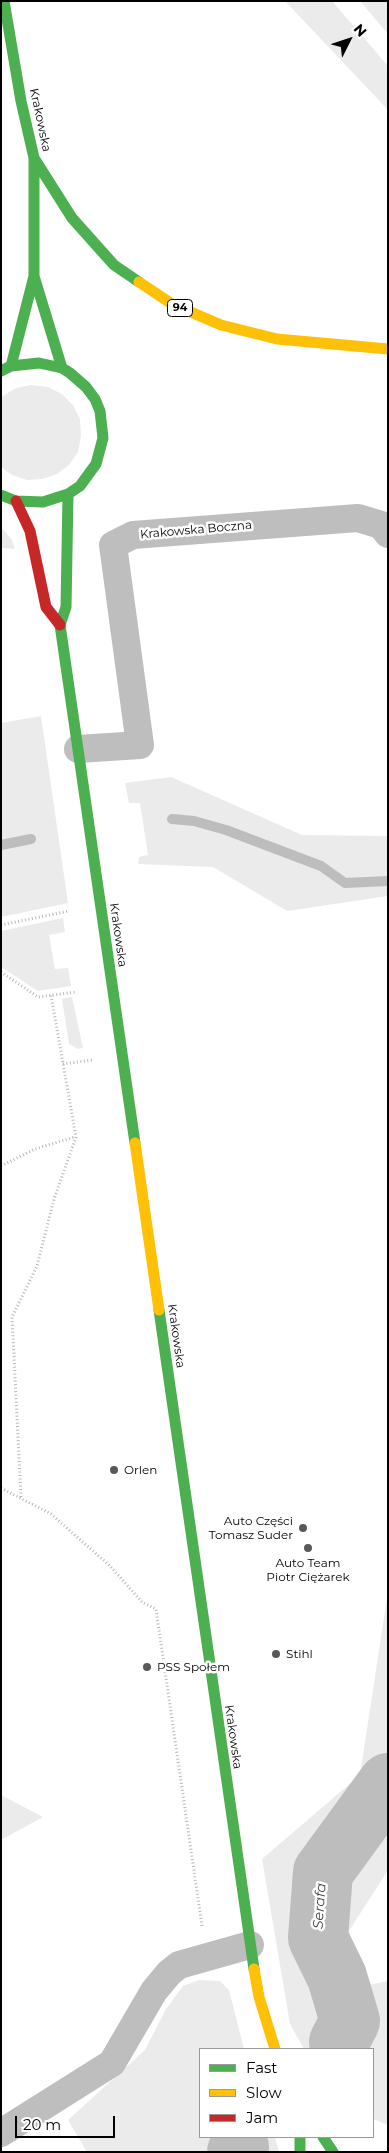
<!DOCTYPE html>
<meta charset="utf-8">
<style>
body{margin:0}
#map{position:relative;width:389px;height:2153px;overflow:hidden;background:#fff;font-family:Montserrat,sans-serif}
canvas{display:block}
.frame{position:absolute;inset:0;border:2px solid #000;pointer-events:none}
.legend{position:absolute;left:199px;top:2048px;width:175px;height:90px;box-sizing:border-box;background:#fff;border:1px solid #999;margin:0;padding:6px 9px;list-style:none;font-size:15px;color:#000}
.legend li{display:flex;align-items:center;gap:10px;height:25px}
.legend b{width:25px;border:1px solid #999}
.north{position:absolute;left:324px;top:15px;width:50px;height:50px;-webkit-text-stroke:4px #fff;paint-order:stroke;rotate:49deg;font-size:14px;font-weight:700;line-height:20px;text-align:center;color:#000}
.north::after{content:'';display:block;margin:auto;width:18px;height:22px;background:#000;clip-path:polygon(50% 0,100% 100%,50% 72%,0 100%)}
.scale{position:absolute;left:15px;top:2116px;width:100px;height:22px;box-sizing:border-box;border:2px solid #000;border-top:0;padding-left:6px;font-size:15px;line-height:18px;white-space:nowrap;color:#000;-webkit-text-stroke:4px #fff;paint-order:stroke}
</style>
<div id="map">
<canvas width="389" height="2153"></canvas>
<div class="frame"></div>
<ul class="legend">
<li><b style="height:6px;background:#4caf50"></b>Fast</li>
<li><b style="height:6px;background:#ffc107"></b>Slow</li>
<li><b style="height:6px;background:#c62828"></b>Jam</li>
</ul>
<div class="north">N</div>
<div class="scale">20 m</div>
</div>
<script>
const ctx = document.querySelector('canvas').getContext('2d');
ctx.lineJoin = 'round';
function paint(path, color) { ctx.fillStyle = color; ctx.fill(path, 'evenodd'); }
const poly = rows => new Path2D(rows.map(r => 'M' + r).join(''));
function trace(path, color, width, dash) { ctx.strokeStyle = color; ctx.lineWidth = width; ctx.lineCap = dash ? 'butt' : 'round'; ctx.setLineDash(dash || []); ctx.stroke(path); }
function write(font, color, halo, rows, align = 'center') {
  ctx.font = font + ' Montserrat,sans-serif'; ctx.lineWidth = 5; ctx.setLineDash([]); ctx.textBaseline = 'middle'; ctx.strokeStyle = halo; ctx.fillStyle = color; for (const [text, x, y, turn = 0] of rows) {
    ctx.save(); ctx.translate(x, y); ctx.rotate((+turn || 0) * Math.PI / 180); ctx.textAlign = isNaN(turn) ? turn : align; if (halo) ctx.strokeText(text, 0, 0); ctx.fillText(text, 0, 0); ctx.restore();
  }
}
paint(poly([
 [285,1,332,1,388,66,388,110],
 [360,1,388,1,388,34],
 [31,385,48,387,62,394,73,405,80,419,81,436,78,452,69,465,57,474,42,479,27,480,12,475,1,467,1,397,16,388],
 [1,527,12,540,15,549,1,548],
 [41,716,68,903,1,917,1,723],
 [171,777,302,835,388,836,388,896,287,911,213,867,138,864,139,857,148,855,140,803,129,803,125,783],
 [63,918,65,932,49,935,55,969,68,968,71,986,38,991,1,967,1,931],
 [72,997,83,1048,78,1049,69,1044,62,999],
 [388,1591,388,1870,347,1934,363,1986,388,1981,388,2125,373,2119,373,2049,304,2049,290,2024,262,1859,360,1775],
 [1,1795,43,1817,1,1840],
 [199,1980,220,1981,229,1990,244,2049,200,2049,200,2137,275,2137,279,2152,87,2152,68,2120,145,2050,166,2009,183,1986]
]), '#ebebeb');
trace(poly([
 [172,819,194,821,226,830,321,866,345,883,388,881],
 [1,845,31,839]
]), '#bdbdbd', 10);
trace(poly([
 [339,2042,350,2021,337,1977,318,1938,323,1872,388,1783],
 [237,2152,239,2147]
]), '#bdbdbd', 60);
trace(poly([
 [1,925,69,911],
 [1,972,38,997,76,992],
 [63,1064,92,1060],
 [1,1166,35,1149,75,1137],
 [1,1488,51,1514,110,1566,142,1602,156,1609,202,1926],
 [21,1497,12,1317,37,1266,54,1199,76,1137,51,995]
]), '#b9b9b9', 3, [1, 2.5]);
trace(poly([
 [78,749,140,745,113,545,133,535,358,518,381,525,388,534],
 [1,2133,112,2063,154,1991,169,1973,179,1965,250,1945]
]), '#bebebe', 28);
trace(poly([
 [4,1,21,101,34,158,72,218,114,265,139,282],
 [34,276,62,368],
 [11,366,34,276,34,158],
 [1,371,11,366,39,363,62,368,70,373,86,387,95,399,100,411,103,438,96,464,80,486,68,494,43,502,16,501,1,495],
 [68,494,66,607,60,625,135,1143],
 [159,1310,254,1969],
 [300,2137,300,2152],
 [323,2137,333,2152]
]), '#4caf50', 11);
trace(poly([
 [139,282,172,304,221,325,277,339,388,349],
 [135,1143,159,1310],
 [254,1969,259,1997,275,2049]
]), '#ffc107', 11);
trace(poly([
 [16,501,30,531,46,607,60,625]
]), '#c62828', 11);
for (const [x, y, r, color] of [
 [114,1470,5,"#595959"],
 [303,1528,5,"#595959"],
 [308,1548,5,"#595959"],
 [276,1654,5,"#595959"],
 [147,1667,5,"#595959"]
]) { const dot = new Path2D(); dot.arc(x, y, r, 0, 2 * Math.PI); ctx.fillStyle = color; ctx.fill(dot); trace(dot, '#fff', 2); }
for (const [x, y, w] of [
 [180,308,25]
]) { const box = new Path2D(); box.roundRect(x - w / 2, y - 8.5, w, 17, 4); ctx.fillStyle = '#fff'; ctx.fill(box); trace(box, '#000', 1); }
write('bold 11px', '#000', null, [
 ["94",180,308]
]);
write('12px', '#000', '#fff', [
 ["Krakowska",40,120,78],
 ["Krakowska Boczna",196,530,-5],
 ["Krakowska",118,935,82],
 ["Krakowska",176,1336,82],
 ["Krakowska",233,1737,82]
]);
write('12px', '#000', '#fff', [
 ["Orlen",124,1470],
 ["Auto Części",293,1521,"right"],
 ["Tomasz Suder",293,1535,"right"],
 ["Auto Team",308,1563,"center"],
 ["Piotr Ciężarek",308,1577,"center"],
 ["Stihl",286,1654],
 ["PSS Społem",157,1667]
], 'left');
write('italic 14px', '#424242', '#fff', [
 ["Serafa",320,1906,-86]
]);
</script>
